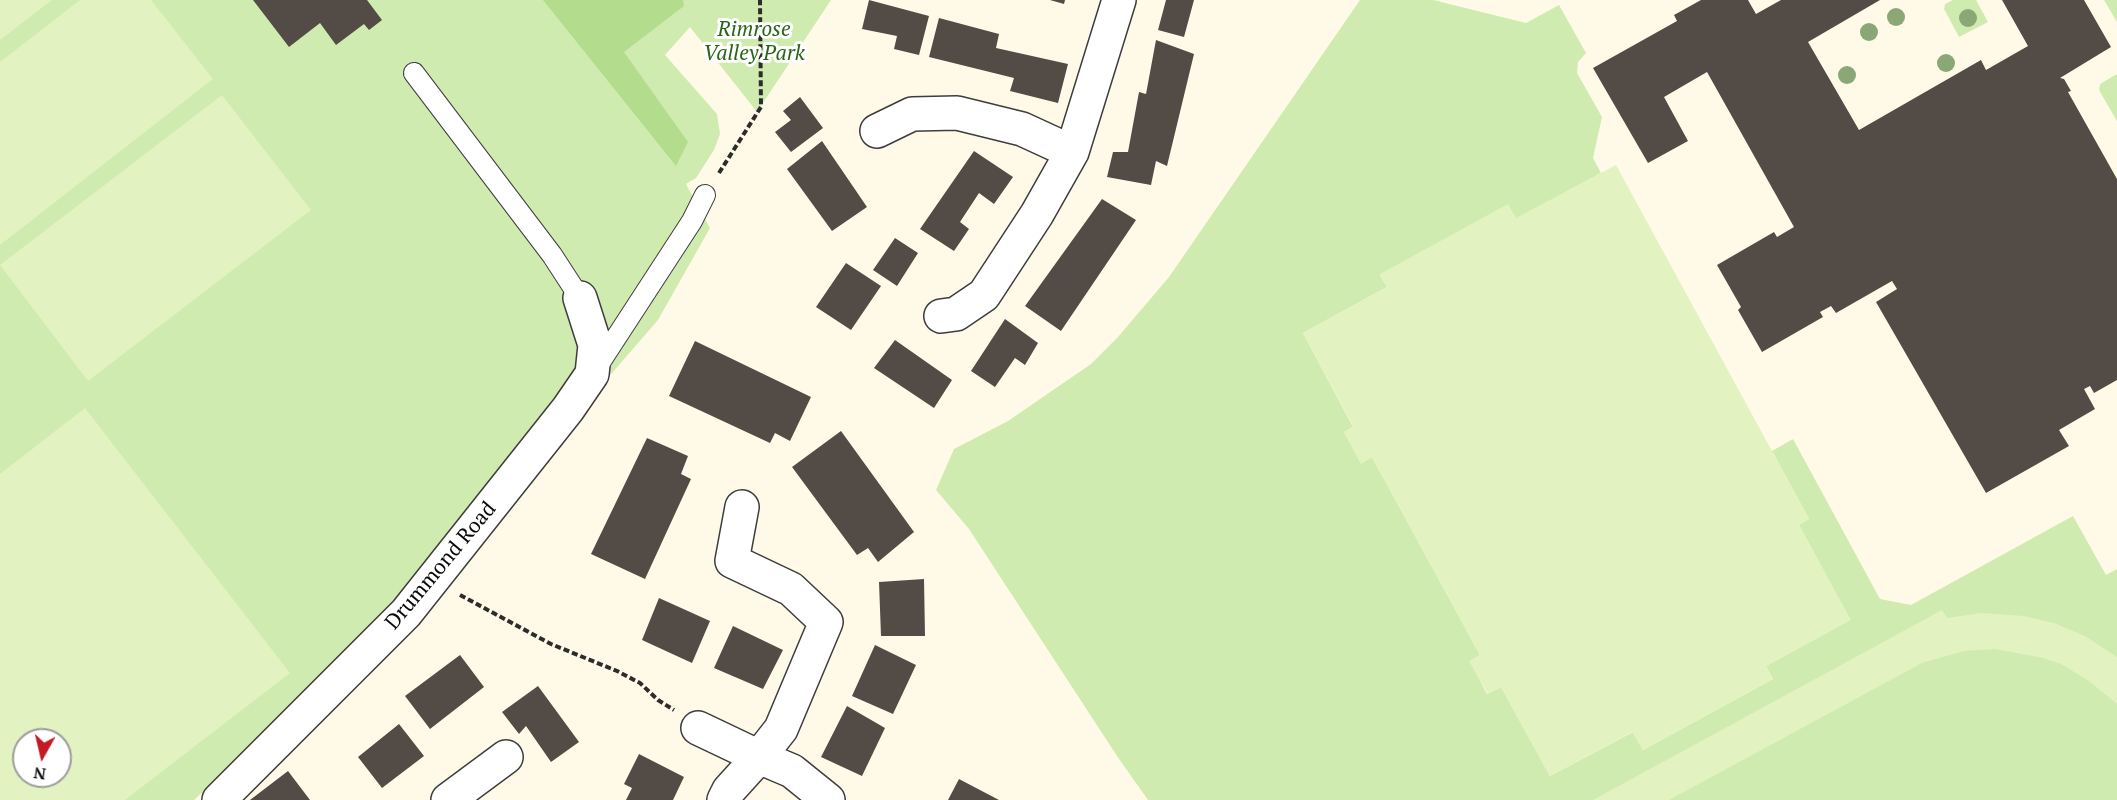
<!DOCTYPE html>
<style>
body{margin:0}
#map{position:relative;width:2117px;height:800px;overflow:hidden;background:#fffae7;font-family:"PT Serif",serif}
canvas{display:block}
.north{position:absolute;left:12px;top:728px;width:60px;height:60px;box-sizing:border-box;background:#fff;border:2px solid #9d9d9d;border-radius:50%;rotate:188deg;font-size:16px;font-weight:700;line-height:24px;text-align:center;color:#0a0a0a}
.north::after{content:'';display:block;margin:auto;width:21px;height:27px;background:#c31a25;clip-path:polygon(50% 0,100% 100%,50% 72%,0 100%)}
</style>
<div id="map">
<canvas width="2117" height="800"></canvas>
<div class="north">N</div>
</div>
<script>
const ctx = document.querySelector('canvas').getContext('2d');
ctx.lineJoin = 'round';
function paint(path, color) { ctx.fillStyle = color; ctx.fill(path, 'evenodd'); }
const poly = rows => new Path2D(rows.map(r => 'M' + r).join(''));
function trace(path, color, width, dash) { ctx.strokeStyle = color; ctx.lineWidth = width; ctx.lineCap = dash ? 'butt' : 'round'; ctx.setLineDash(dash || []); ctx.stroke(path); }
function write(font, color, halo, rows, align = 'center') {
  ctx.font = font + ' "PT Serif",serif'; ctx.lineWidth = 6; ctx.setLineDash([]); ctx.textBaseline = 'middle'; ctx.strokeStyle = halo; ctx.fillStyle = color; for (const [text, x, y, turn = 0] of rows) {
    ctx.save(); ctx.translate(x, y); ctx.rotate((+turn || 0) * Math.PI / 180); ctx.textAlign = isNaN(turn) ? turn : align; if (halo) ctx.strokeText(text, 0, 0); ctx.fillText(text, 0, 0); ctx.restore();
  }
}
paint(poly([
 [0,0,831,0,757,112,690,27,665,55,717,114,720,134,714,150,696,178,686,184,710,228,658,320,436,576,194,800,0,800],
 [24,740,60,740,60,776,24,776],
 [1360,0,1433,0,1526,23,1559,5,1586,53,1578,62,1577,73,1602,117,1593,158,1601,173,1516,219,1508,205,1380,275,1387,287,1303,333,1353,427,1344,432,1361,463,1372,457,1480,655,1470,661,1487,694,1501,687,1550,776,1633,732,1643,750,1773,679,1766,666,1850,620,1799,525,1809,519,1772,451,1793,439,1880,599,1911,605,2073,516,2106,575,2117,569,2117,800,1148,800,1117,756,969,529,936,490,954,449,1008,421,1091,364,1118,337,1169,277],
 [1953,0,1976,0,1988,22,1959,37,1944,9,1945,4],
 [2104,0,2117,0,2117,22],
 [2117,74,2117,121,2099,90,2100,84]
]), '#d0ebaf');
paint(poly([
 [543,0,683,0,684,6,624,52,688,142,676,166]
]), '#b3dd8d');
paint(poly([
 [0,0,52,0,0,40],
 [80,0,151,0,213,79,0,245,0,62],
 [222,95,311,210,88,381,0,265],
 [1616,165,1809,519,1799,525,1851,620,1766,666,1773,679,1643,750,1632,732,1550,776,1501,687,1488,694,1469,661,1480,655,1372,457,1361,464,1344,432,1353,426,1303,333,1387,287,1380,274,1508,204,1516,218],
 [85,408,290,673,125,800,0,800,0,474],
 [24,740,60,740,60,776,24,776],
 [1942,610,1947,618,1981,613,2024,616,2054,623,2085,636,2117,657,2117,704,2089,681,2061,664,2043,658,1995,649,1964,651,1922,663,1669,800,1593,800]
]), '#e2f2c1');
paint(poly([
 [253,0,367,0,382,20,369,30,364,24,336,45,320,23,289,47],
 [869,0,929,16,919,55,894,49,897,36,862,29],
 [1050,0,1065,0,1064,4],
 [1166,0,1194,0,1184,37,1158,30],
 [1701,0,1748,0,1756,14,1781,0,1880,0,1808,42,1859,130,1981,60,1986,70,2028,46,2002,0,2084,0,2111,47,2060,78,2064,79,2071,91,2068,92,2117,179,2117,380,2094,393,2090,386,2084,389,2095,409,2059,430,2069,446,1986,493,1876,302,1897,289,1892,281,1836,313,1831,306,1820,312,1823,317,1762,352,1738,310,1741,307,1717,265,1774,232,1777,237,1794,227,1707,72,1664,97,1688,141,1648,163,1593,68,1677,21,1674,15],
 [939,18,999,34,996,48,1068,64,1058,103,1010,91,1014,78,929,57],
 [1156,40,1194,54,1167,166,1156,161,1151,185,1107,177,1113,152,1128,152,1139,92,1146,94],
 [800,97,823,128,791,152,775,132,791,120,783,111],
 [822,141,867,207,832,231,787,169],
 [974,151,1013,177,994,204,979,193,960,222,969,229,954,251,920,229],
 [1102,199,1136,220,1061,331,1025,306],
 [895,238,918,253,897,286,873,270],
 [846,263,881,286,851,330,816,307],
 [1005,319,1038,343,1025,365,1015,358,995,387,971,371],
 [895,340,952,380,934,408,874,368],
 [695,341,811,397,790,441,775,433,770,443,669,396],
 [841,431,914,532,878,562,868,548,857,555,792,467],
 [647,438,688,456,681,474,691,479,645,579,591,554],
 [924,579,925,636,881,636,879,582],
 [659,598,710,621,692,663,642,640],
 [733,626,783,650,763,689,714,668],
 [875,645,916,665,893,714,852,696],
 [460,655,484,687,430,729,405,696],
 [538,686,579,742,551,762,526,726,519,734,502,712],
 [847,706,885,728,862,776,821,757],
 [399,724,424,756,382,788,358,757],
 [639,754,684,777,673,800,626,800,632,788,624,784],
 [288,771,310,800,250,800],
 [959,779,999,800,948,800]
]), '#534b46');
const lane = poly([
 [414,73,552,255,580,298],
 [597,367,692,221,705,195]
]);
const street = poly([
 [877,131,912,114,957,113,1022,129,1072,152,1119,0],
 [941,316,956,314,984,295,1037,214,1072,152],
 [698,728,759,757,792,771,828,800],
 [219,800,406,613,568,409,592,374,595,345,580,298],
 [448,800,506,757],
 [724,800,729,790,759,757,781,729,826,622,791,589,732,561,742,507]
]);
trace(lane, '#3d3d3d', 22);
trace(street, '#3d3d3d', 36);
trace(poly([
 [719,173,761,107,760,0],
 [460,595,551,644,617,671,640,683,658,700,674,710]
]), '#2c2c2c', 4, [6, 3]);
trace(lane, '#fff', 20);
trace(street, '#fff', 33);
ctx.fillStyle = '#89a875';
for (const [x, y] of [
 [1896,17],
 [1968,18],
 [1869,32],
 [1946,63],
 [1847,75]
]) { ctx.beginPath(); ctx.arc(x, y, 9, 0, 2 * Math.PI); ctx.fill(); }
write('italic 21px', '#296517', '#fff', [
 ["Rimrose",754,30],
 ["Valley Park",754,54]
]);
write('21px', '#0a0a0a', '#fff', [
 ["Drummond Road",441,566,-50]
]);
</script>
